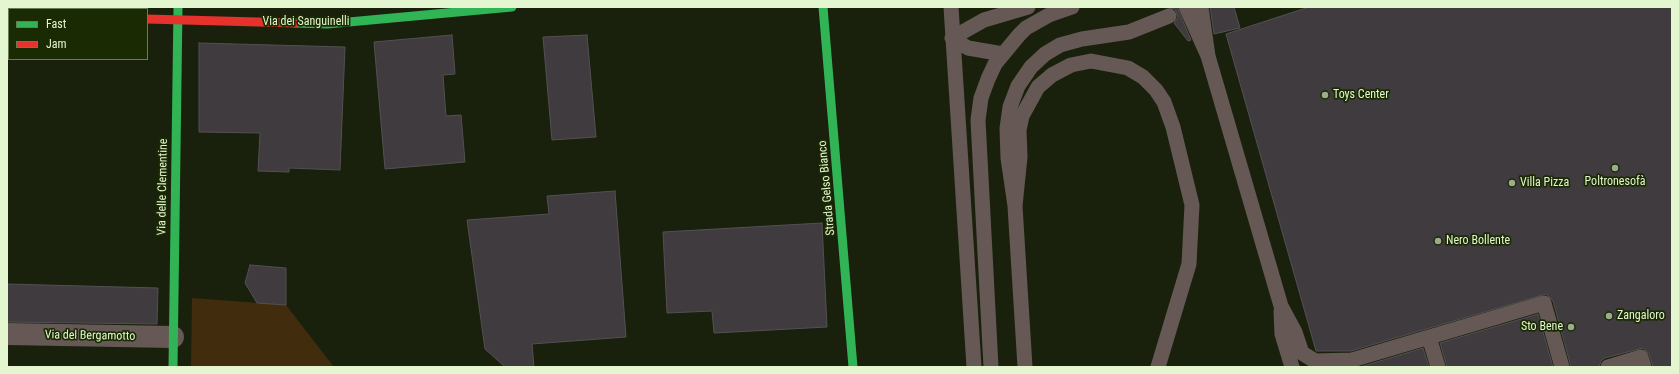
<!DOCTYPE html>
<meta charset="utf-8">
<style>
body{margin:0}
#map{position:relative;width:1679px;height:374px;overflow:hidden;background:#19210c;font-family:"Roboto Condensed",sans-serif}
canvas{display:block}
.frame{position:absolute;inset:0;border:8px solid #e3f6d0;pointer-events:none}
.legend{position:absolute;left:8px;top:8px;width:140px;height:52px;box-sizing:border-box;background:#1a2a03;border:1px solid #6a7c55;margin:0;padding:5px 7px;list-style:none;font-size:12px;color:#e3f6d0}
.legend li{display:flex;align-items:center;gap:8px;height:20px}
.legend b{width:20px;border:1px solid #6a7c55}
</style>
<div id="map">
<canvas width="1679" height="374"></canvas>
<div class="frame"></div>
<ul class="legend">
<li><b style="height:5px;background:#30b455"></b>Fast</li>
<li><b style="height:5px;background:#e5322d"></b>Jam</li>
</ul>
</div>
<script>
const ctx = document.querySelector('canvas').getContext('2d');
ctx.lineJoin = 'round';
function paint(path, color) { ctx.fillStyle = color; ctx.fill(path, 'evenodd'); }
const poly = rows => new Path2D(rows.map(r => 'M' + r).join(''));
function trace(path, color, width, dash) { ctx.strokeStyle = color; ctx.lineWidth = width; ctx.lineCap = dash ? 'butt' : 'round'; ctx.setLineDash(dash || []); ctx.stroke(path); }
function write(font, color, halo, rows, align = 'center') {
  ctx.font = font + ' "Roboto Condensed",sans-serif'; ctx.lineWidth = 3.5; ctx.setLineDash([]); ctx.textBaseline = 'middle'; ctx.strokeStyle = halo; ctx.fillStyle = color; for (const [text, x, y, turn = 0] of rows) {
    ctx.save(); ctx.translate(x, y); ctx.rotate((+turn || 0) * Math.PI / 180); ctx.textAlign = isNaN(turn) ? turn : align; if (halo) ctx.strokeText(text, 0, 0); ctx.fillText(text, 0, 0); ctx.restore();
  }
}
paint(poly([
 [192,298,286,305,334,367,191,367]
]), '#412c0d');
const building = poly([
 [1162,7,1177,7,1191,40,1188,41,1174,23,1178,17,1175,9,1162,7],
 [1210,7,1234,7,1240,28,1214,34,1210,7],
 [1309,7,1672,7,1672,367,1653,367,1649,354,1643,348,1605,358,1601,361,1599,367,1571,367,1553,301,1546,294,1351,351,1316,351,1226,34,1309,7],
 [452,35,455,74,443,75,446,116,461,115,465,162,385,169,374,42,452,35],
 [587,35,596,137,552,140,543,37,587,35],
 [199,43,345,47,340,170,289,168,289,172,258,171,260,133,199,132,199,43],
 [615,191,626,337,532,344,534,367,505,367,485,349,467,220,549,214,547,196,615,191],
 [822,223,827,327,714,333,712,311,667,313,663,232,822,223],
 [250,265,286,268,286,305,257,303,245,283,250,265],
 [7,284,158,288,157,324,7,322,7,284],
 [1538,314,1553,367,1447,367,1440,343,1538,314],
 [1423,348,1429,367,1360,367,1423,348]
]);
paint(building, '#3f3b3f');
trace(building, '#535053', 1);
trace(poly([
 [951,7,974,367],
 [1186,7,1208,56,1201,7],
 [1003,54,968,48,952,38,984,20,1028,7],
 [1208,56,1281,306,1295,332,1302,353,1315,361,1352,360,1544,303,1562,367],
 [1015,206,1020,157,1019,130,1022,116,1038,87,1052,75,1071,65,1091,61,1128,68,1143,77,1156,90,1164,102,1173,127,1192,205,1189,264,1158,367],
 [1281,311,1282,334,1292,367],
 [1429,337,1438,367],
 [991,367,978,120,981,98,988,79,995,64,1019,35,1026,28,1049,15,1072,7],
 [1025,367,1015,206,1008,158,1007,128,1010,107,1018,86,1031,67,1045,54,1060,45,1082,39,1129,32,1169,16],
 [1608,367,1641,357,1644,367]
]), '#665855', 15);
trace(poly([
 [7,16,9,16],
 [7,334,173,337]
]), '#665855', 22);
trace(poly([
 [823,7,853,367],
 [295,23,327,24,512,7],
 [173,367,178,7]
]), '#30b455', 9);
trace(poly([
 [147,19,295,23]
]), '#e5322d', 9);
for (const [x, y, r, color] of [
 [1325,95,4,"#9cab8b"],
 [1615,168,4,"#9cab8b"],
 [1512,183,4,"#9cab8b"],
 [1438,241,4,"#9cab8b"],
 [1609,316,4,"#9cab8b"],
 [1571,327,4,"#9cab8b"]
]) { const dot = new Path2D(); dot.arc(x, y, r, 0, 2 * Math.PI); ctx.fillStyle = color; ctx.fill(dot); trace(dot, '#1a2a03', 1.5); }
write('12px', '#e3f6d0', '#1a2a03', [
 ["Via dei Sanguinelli",306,22],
 ["Via delle Clementine",163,187,-89],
 ["Strada Gelso Bianco",827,188,-95],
 ["Via del Bergamotto",90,336,1]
]);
write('12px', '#e3f6d0', '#1a2a03', [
 ["Toys Center",1333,95],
 ["Poltronesofà",1615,182,"center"],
 ["Villa Pizza",1520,183],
 ["Nero Bollente",1446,241],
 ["Zangaloro",1617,316],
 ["Sto Bene",1563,327,"right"]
], 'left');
</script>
